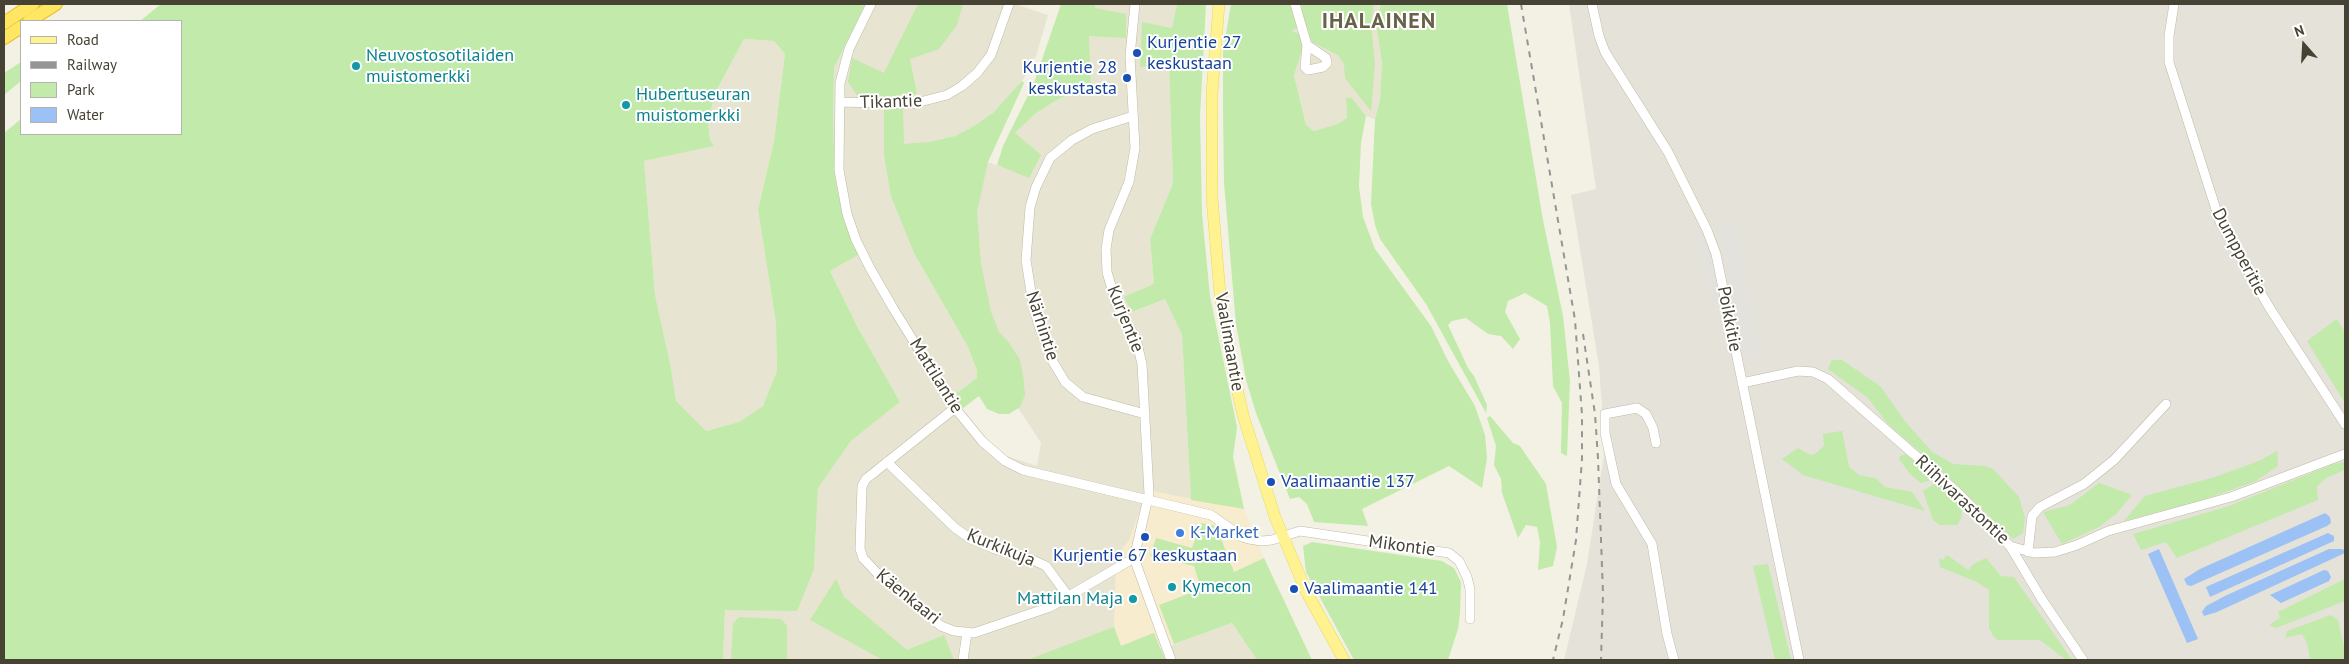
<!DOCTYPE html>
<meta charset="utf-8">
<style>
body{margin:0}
#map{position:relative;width:2349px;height:664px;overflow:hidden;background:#f3f1e4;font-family:"PT Sans",sans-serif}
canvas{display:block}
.frame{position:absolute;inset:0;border:5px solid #464234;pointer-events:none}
.legend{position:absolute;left:20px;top:20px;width:162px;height:115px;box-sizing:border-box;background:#fff;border:1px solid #b5b3ae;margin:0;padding:6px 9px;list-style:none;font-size:15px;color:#464234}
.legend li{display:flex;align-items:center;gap:10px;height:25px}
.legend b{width:25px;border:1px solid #b5b3ae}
.north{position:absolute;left:2279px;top:20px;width:50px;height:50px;-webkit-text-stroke:4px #fff;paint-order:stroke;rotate:341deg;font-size:14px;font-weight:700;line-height:20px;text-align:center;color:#464234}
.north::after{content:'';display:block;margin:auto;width:18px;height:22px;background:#464234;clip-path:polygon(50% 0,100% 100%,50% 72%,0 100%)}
</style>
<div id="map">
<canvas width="2349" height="664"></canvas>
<div class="frame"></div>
<ul class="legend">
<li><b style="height:6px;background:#fff291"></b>Road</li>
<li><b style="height:6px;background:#959595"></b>Railway</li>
<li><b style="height:14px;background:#c2eaaa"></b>Park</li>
<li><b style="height:14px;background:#9cc1f4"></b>Water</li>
</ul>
<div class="north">N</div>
</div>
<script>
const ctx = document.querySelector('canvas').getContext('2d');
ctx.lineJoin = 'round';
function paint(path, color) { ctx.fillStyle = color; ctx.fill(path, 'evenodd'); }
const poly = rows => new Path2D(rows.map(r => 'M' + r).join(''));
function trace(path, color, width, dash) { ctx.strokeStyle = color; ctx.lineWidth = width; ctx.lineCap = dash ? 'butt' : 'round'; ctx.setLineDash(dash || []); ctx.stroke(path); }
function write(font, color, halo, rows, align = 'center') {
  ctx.font = font + ' "PT Sans",sans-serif'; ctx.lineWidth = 4; ctx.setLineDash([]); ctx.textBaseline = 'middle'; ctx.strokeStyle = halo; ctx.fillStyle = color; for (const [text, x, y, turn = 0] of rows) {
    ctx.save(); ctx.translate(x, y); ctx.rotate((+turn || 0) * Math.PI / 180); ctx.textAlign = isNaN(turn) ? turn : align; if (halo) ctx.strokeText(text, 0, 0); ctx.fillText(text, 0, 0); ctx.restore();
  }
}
paint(poly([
 [862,4,1015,4,1048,15,1036,56,1022,81,1008,99,994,112,974,126,955,136,927,142,914,253,968,347,979,377,953,396,978,431,1001,454,1037,466,1041,443,996,374,966,254,988,162,1029,177,1015,133,1035,114,1055,101,1091,84,1089,36,1095,4,1177,4,1172,28,1142,23,1169,64,1173,183,1150,239,1154,284,1133,312,1165,299,1182,335,1191,500,1147,490,1129,541,1116,556,1161,649,1232,623,1257,660,723,660,725,610,814,569,818,488,851,441,900,402,857,326,830,271,858,255,843,217,835,177,833,121,834,68,864,7],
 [1292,4,1381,4,1376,22,1382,64,1380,100,1375,119,1366,116,1352,98,1346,97,1347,118,1337,124,1314,131,1306,125,1294,75,1303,48,1292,31],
 [744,39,774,41,785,54,774,141,758,210,776,323,777,371,763,406,739,422,705,431,676,402,670,363,655,295,644,161,713,146,710,140,708,122,715,93]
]), '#e7e4d2');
paint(poly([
 [1147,490,1244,509,1264,558,1234,572,1192,548,1156,539,1150,555,1194,566,1201,589,1159,605,1174,644,1161,649,1153,633,1121,646,1114,627,1116,555,1129,541]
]), '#f7eccd');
paint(poly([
 [1569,4,2345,4,2345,660,1564,660,1587,564,1605,448,1599,366,1571,195,1596,189]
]), '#e5e2d9');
paint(poly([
 [161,4,862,4,864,7,834,68,833,121,835,177,843,217,858,255,830,271,857,326,900,402,851,441,818,488,814,569,797,611,725,610,723,660,4,660,4,133,21,119,21,134,181,134,181,21,140,21],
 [744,39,774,41,785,54,774,141,758,210,776,323,777,371,763,406,739,422,706,431,676,401,670,363,655,295,644,161,714,146,710,140,708,122,715,93],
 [918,4,963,4,957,25,939,49,910,59,917,94,884,97,857,95,848,82,852,58,884,73],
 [1061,4,1095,4,1095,8,1126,14,1126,38,1089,36,1091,84,1055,101,1035,114,1015,133,1041,155,1029,178,997,165,1003,146,1034,83],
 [1177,4,1206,4,1200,117,1202,213,1210,296,1237,427,1233,457,1244,509,1191,500,1182,335,1165,299,1132,312,1124,297,1154,284,1150,239,1173,183,1169,64,1140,67,1142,22,1172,28],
 [1231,4,1292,4,1297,27,1292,31,1299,34,1303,48,1294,75,1306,125,1314,131,1337,124,1347,118,1346,97,1352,98,1366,116,1361,143,1359,186,1363,217,1375,249,1431,326,1448,361,1475,406,1485,435,1487,458,1482,488,1449,466,1362,509,1368,526,1314,522,1307,504,1299,497,1290,499,1256,413,1246,380,1236,324,1224,183,1223,109,1223,52],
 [1302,4,1374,4,1371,23,1375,64,1371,111,1345,78,1344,64,1338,55,1312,42,1302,12],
 [1381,4,1507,4,1543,220,1563,316,1570,381,1567,456,1561,453,1562,403,1553,386,1550,323,1547,306,1525,293,1508,301,1505,312,1520,339,1513,349,1501,336,1488,334,1466,318,1452,321,1448,325,1468,368,1474,376,1487,405,1486,413,1426,304,1380,239,1375,225,1371,204,1375,119,1380,100,1382,64,1376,22],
 [21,62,21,81,4,95,4,73],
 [1022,81,1024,83,988,162,977,212,981,264,991,312,999,332,1009,343,1019,358,1023,374,1025,395,1020,407,1009,414,999,414,987,409,979,396,962,409,953,396,977,378,977,371,968,347,914,253,891,196,884,155,884,108,903,109,904,144,928,142,955,136,974,126,994,112],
 [2337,319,2345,332,2345,400,2343,400,2307,341],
 [1832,360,1842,360,1880,386,1904,420,1932,452,1953,464,1985,466,1993,469,2019,497,2025,518,2023,533,2013,539,1943,472,1888,424,1868,398,1828,369],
 [1490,416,1513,443,1520,446,1546,484,1557,547,1553,566,1538,570,1540,542,1537,527,1526,525,1518,538,1502,493,1501,479,1494,465,1496,446,1487,418],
 [1842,431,1849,467,1859,475,1875,478,1885,487,1912,492,1925,511,1803,475,1782,459,1798,448,1810,455,1815,454,1824,446,1823,434],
 [2277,451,2278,466,2256,481,2197,502,2124,521,2145,496,2215,477,2259,461],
 [1906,454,1930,475,1929,481,1921,483,1911,475,1899,459,1900,456],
 [2345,462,2345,470,2326,478,2317,486,2318,500,2177,558,2166,542,2141,550,2133,534,2226,507,2334,464],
 [1939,481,1957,495,1962,509,1961,519,1957,525,1940,525,1933,520,1923,491],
 [2099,483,2130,494,2131,496,2116,514,2099,527,2062,544,2043,512,2070,505],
 [1201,523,1216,526,1234,572,1264,558,1312,660,1257,660,1232,623,1174,644,1159,605,1201,589,1194,566,1150,556,1156,538,1192,548],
 [1312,542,1442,561,1454,568,1461,582,1460,614,1458,629,1448,660,1354,660,1306,572,1303,546],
 [1947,555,1968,570,1975,563,1986,558,2001,576,2014,577,2072,660,2066,660,2040,640,1998,640,1993,636,1989,628,1989,590,1977,582,1940,567,1939,558,1943,560],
 [1768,564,1791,660,1775,660,1753,566],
 [836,579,844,597,907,650,944,635,954,660,883,660,810,620],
 [2345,579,2345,601,2276,628,2269,625,2280,618,2278,612],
 [2331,615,2338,620,2345,652,2343,660,2310,660,2307,643,2302,634,2285,638,2287,631],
 [739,617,781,619,787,626,787,660,731,660,733,624],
 [1114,627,1121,646,1154,633,1165,660,1027,660]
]), '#c2eaaa');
paint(poly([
 [1735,221,1761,356,1745,359,1719,224],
 [1704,234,1711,254,1721,298,1711,300,1696,236]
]), '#e3e2dd');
paint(poly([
 [2325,513,2330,517,2331,523,2327,526,2191,586,2187,585,2184,579,2200,569],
 [2328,533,2334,536,2334,541,2210,597,2206,587],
 [2159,549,2198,639,2187,643,2148,554],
 [2329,549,2341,549,2345,550,2345,553,2217,612,2204,616,2202,612,2206,606,2227,595],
 [2324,570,2328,571,2331,577,2329,581,2281,603,2270,595]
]), '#9cc1f4');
const minor = poly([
 [871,4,849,49,840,83,839,170,847,214,856,240,870,268,893,308,955,408,982,441,1005,461,1023,470,1211,515,1242,537,1249,539,1262,541,1272,540,1300,531,1449,553,1459,561,1467,577,1470,589,1470,619],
 [1135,4,1130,56,1135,148,1129,182,1109,230,1106,249,1107,272,1116,303,1136,339,1142,364,1149,494,1134,558,1171,660],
 [1295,4,1307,45,1305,67,1308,70,1323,67,1327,63,1326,58,1307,45],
 [1592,4,1599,36,1605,52,1668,152,1707,230,1716,254,1799,660],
 [2174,4,2169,36,2169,62,2220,222,2269,307,2345,424],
 [840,102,912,104,947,95,962,86,977,73,991,55,1009,4],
 [1133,116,1092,129,1072,140,1050,158,1036,187,1030,207,1026,260,1033,305,1039,326,1052,360,1065,382,1083,397,1145,414],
 [1742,383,1798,371,1813,372,1828,379,1957,492,2010,546,2034,553,2055,552,2077,545,2108,531,2231,497,2345,454],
 [955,408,866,479,862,486,860,549,863,558,877,573,941,626,954,631,974,633,1050,607,1134,558],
 [1656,443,1653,428,1646,414,1637,408,1605,414,1605,433,1616,484,1652,544,1667,634,1674,660],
 [887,462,955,528,971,539,995,549,1028,558,1046,566,1068,596],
 [2010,546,2041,598,2083,660],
 [2028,552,2032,516,2040,507,2084,484,2114,460,2166,404],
 [963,660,967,633]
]);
const major = poly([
 [1219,4,1212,93,1212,198,1220,294,1232,366,1243,415,1275,517,1306,591,1344,660]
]);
const highway = poly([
 [29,21,56,4],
 [4,23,33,4],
 [4,38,21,27]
]);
trace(minor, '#bfbba6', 10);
trace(major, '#ead85b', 12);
trace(highway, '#e6c12b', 14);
trace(minor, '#fff', 9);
trace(major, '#fff291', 11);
trace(highway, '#ffe663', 12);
trace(poly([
 [1521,4,1575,320,1582,415,1582,459,1576,540,1563,619,1553,660],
 [1583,334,1595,414,1598,458,1603,594,1601,660]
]), '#959595', 2, [6, 6]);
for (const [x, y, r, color] of [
 [1137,53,5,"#1a4fb4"],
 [356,66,5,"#0f9aa8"],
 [1127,78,5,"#1a4fb4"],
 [626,105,5,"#0f9aa8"],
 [1271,482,5,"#1a4fb4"],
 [1180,533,5,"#3f7fe0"],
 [1145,537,5,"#1a4fb4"],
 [1172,587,5,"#0f9aa8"],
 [1294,589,5,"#1a4fb4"],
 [1133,599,5,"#0f9aa8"]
]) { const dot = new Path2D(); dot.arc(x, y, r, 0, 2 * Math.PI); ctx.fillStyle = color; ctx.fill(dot); trace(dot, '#fff', 2); }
write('18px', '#164399', '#fff', [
 ["Kurjentie 27",1147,43],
 ["keskustaan",1147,64],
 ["Kurjentie 28",1117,68,"right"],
 ["keskustasta",1117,89,"right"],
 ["Vaalimaantie 137",1281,482],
 ["Kurjentie 67 keskustaan",1145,556,"center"],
 ["Vaalimaantie 141",1304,589]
], 'left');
write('18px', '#0d838f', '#fff', [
 ["Neuvostosotilaiden",366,56],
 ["muistomerkki",366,77],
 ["Hubertuseuran",636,95],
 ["muistomerkki",636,116],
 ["Kymecon",1182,587],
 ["Mattilan Maja",1123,599,"right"]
], 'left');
write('18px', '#464234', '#fff', [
 ["Tikantie",891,102,-2],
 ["Dumpperitie",2239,252,62],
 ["Kurjentie",1125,319,68],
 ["Poikkitie",1729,319,79],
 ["Närhintie",1042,326,72],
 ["Vaalimaantie",1229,342,80],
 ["Mattilantie",936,376,58],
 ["Riihivarastontie",1962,500,43],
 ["Mikontie",1402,546,8],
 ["Kurkikuja",1001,548,22],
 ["Käenkaari",908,597,39]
]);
write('18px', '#366cbe', '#fff', [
 ["K-Market",1190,533]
], 'left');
ctx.letterSpacing = '1px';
write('bold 22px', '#69624a', '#fff', [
 ["IHALAINEN",1379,22]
]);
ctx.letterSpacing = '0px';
</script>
